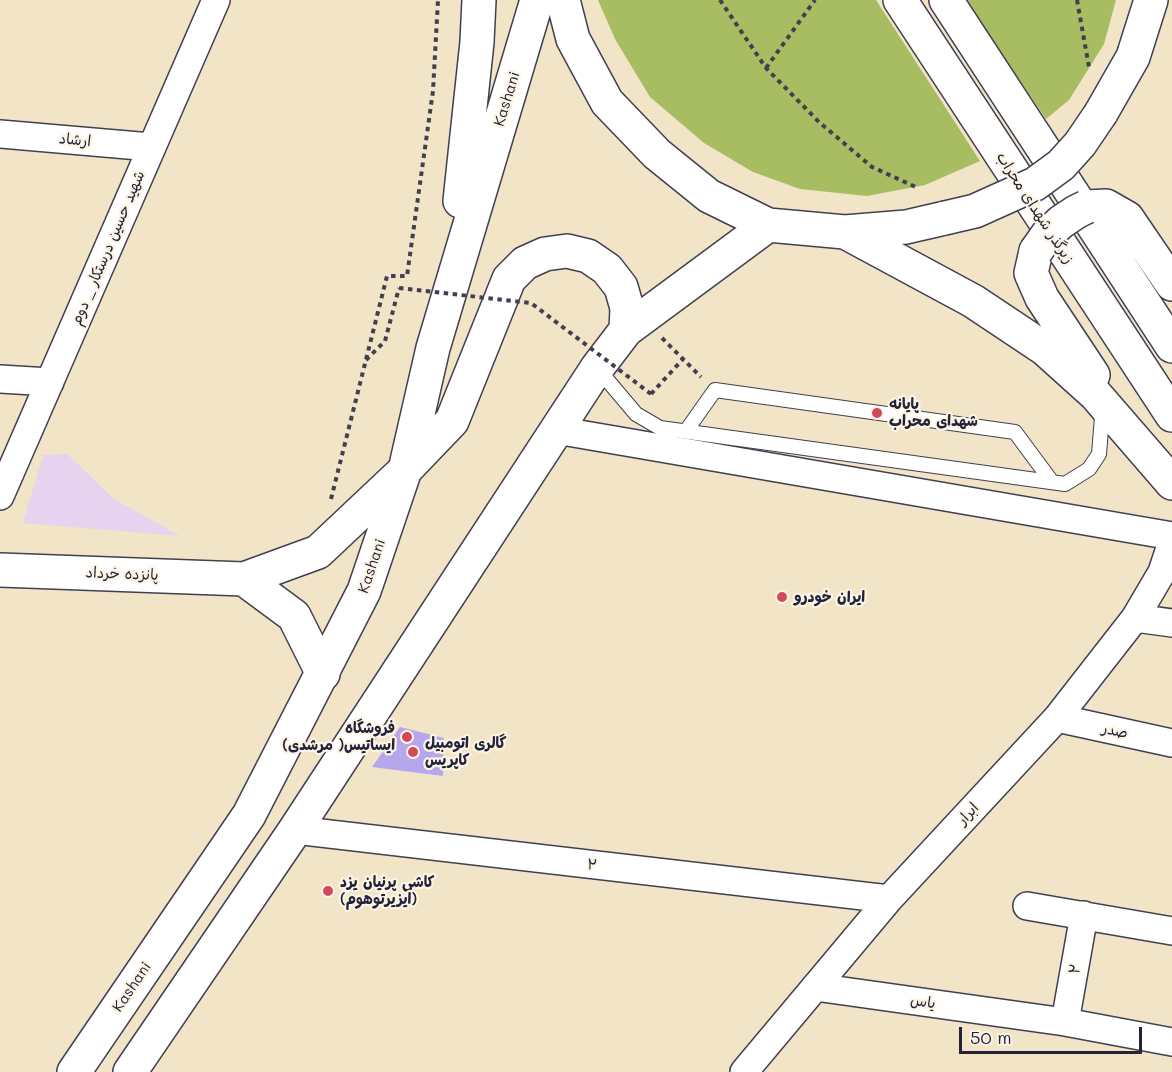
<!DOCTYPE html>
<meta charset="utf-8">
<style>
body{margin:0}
#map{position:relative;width:1172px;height:1072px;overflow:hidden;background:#f2e4c7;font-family:Mali,sans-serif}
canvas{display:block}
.scale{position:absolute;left:959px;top:1027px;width:183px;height:27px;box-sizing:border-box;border:3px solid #22223b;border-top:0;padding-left:8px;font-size:18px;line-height:21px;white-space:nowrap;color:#22223b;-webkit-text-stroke:4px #fcf5e5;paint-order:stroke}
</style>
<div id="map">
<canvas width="1172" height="1072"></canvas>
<div class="scale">50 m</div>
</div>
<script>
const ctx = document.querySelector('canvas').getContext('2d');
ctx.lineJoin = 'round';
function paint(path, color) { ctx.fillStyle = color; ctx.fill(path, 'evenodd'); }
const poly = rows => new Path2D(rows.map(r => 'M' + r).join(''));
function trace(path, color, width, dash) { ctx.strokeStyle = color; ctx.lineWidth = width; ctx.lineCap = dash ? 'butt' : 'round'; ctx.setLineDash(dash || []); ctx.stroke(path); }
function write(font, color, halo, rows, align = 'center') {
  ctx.font = font + ' Mali,"Playpen Sans Arabic",sans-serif'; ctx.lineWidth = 4.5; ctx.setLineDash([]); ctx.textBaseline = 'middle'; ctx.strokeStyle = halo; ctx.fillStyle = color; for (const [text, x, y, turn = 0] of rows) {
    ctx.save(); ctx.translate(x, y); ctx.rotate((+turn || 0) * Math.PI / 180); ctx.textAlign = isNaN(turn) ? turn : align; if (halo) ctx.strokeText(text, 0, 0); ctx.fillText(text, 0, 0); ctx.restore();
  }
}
paint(poly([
 [67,454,114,499,180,536,23,523,43,455]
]), '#e7d2ef');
paint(poly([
 [598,0,876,0,980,161,925,185,867,196,800,189,753,172,704,143,650,97,615,39],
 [965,0,1116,0,1104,44,1069,100,1046,119]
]), '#a8bd61');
paint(poly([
 [400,727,444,738,443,776,372,767]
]), '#b6a7ed');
const lane = poly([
 [598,369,636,414,660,428,1065,484,1089,469,1099,454,1102,417,1100,410],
 [686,431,715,390,1015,432,1052,482]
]);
const street = poly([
 [0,134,151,147],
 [0,379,50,382],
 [556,430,1172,536],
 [0,496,216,0],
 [1135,618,1172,623],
 [1057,718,1172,743],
 [295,830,889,899],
 [1027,906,1172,931],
 [815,987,1065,1022,1172,1042],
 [1065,1022,1084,915],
 [744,1072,889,899,1057,718,1135,618,1162,572,1172,542]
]);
const secondary = poly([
 [0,570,244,579,318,552,405,470],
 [244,579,294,616,323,674]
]);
const primary = poly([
 [563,0,573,39,607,102,657,154,709,196,768,225,845,232,906,227,945,218],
 [900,0,1172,415],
 [946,0,1172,346],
 [1101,113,1133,57,1151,0],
 [460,201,477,42,479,0],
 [1086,207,1106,206,1127,218,1172,284],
 [845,232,973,301,1045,349,1095,394,1172,483],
 [1036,251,1031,273,1042,298,1093,375],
 [406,469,452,421,509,279,525,263,545,254,567,251,588,256,607,269,621,287,627,308,626,330],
 [74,1072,249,815,364,591,405,470,433,348,537,0],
 [130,1072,295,830,597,368,626,330,768,225]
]);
trace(lane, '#413f50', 16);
trace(street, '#413f50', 30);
trace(secondary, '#413f50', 36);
trace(primary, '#413f50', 36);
trace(poly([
 [720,0,766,68,819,122,872,167,918,188],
 [1077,0,1089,67],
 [766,68,815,0],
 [662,338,701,377],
 [366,360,385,341,399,288],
 [651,394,683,359],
 [331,499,387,276,407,276,433,91,438,0]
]), '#413f50', 4, [4.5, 4.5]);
trace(lane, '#fff', 14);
trace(street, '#fff', 27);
trace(secondary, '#fff', 33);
trace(primary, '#fff', 33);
const primaryBridge = poly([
 [945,218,975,211,1035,184,1061,165,1080,144,1101,113],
 [1036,251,1048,234,1061,222,1076,212,1086,207]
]);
trace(primaryBridge, '#413f50', 36, []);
trace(poly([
 [399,288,531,303,651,394]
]), '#413f50', 4, [4.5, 4.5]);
trace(primaryBridge, '#fff', 33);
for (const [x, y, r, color] of [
 [877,413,6,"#d1495b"],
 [782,597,6,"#d1495b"],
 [407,737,6,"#d1495b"],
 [413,752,6,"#d1495b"],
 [328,891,6,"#d1495b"]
]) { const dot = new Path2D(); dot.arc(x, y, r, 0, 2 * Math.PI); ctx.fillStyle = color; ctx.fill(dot); trace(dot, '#fcf5e5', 2); }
write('15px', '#22223b', '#fcf5e5', [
 ["Kashani",507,99,-73],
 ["ارشاد",75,140,5],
 ["زیرگذر شهدای محراب",1035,208,57],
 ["شهید حسین درستکار _ دوم",108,248,-67],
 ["Kashani",372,566,-71],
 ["پانزده خرداد",122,574,2],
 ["صدر",1115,731,13],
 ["ابرار",968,814,-47],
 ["۲",592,865,7],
 ["۲",1075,969,-80],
 ["Kashani",132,987,-56],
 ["یاس",923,1002,8]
]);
write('bold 15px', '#22223b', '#fcf5e5', [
 ["پایانه",889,404],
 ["شهدای محراب",889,421],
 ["ایران خودرو",794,597],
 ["فروشگاه",395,728,"right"],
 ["ایساتیس( مرشدی)",395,745,"right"],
 ["گالری اتومبیل",425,743],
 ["کاپریس",425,760],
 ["کاشی پرنیان یزد",340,882],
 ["(ایزیرتوهوم)",340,899]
], 'left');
</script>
